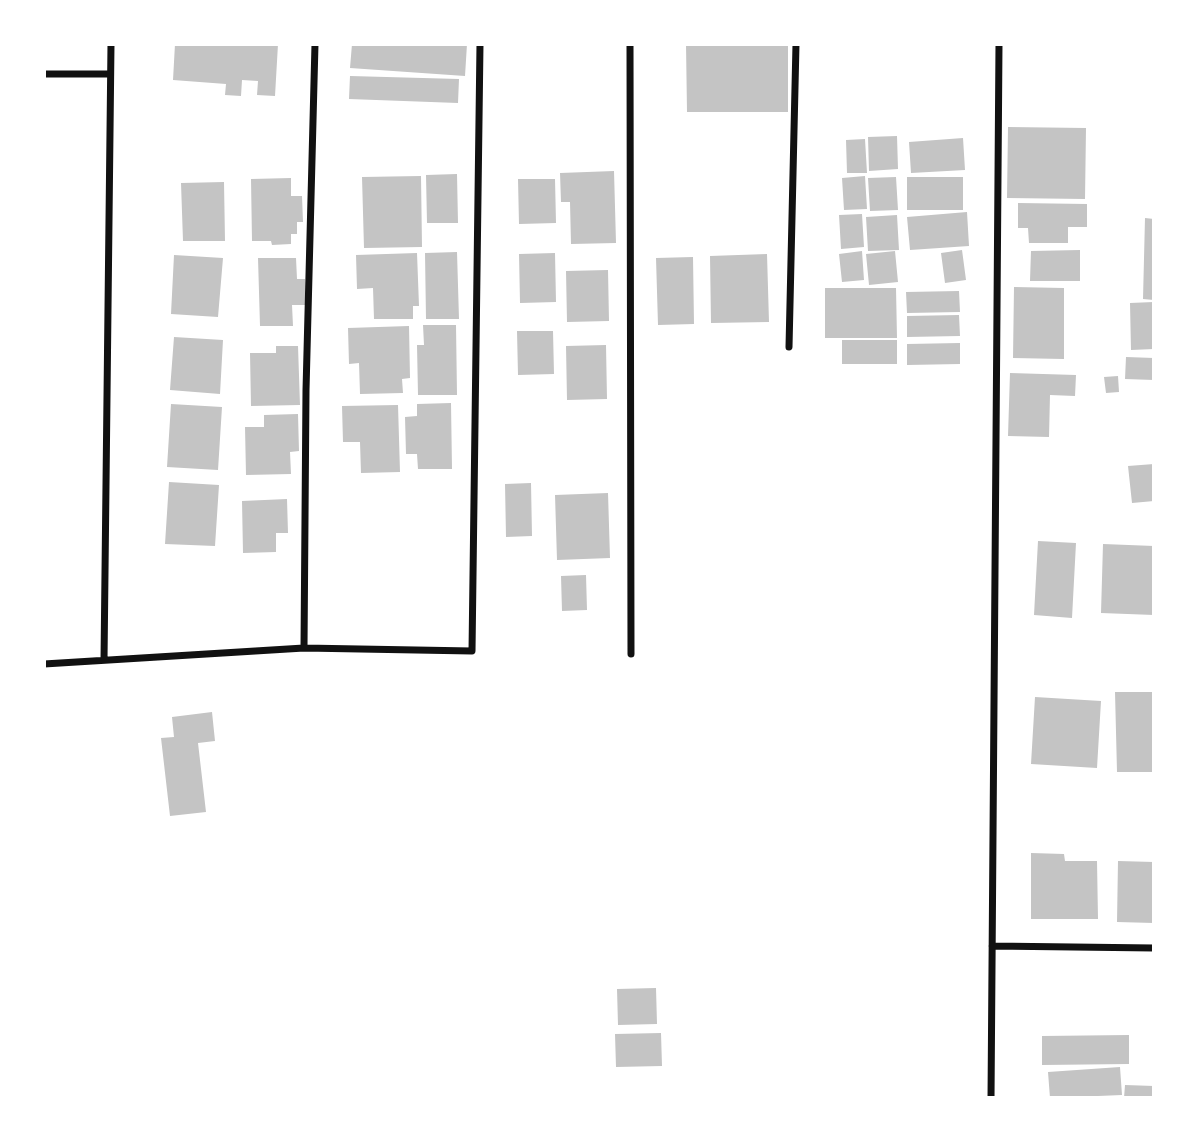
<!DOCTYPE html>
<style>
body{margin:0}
#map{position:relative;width:1198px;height:1142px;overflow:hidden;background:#fff;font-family:"Sofia Sans Condensed",sans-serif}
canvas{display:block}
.frame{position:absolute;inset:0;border:46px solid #fff;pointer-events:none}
</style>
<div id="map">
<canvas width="1198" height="1142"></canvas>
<div class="frame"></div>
</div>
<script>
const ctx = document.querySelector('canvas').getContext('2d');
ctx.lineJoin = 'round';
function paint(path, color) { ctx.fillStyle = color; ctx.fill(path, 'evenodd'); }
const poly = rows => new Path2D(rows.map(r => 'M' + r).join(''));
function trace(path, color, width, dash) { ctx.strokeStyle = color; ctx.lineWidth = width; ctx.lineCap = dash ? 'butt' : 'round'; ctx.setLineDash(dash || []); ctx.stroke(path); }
paint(poly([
 [175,44,278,44,275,96,257,95,258,81,242,80,241,96,225,95,226,84,173,80],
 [352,44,467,44,465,76,350,68],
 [686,44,788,44,788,112,687,112],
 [350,76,459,79,458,103,349,99],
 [1008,127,1086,128,1085,199,1007,198],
 [897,136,898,169,869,171,868,137],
 [963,138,965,170,911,173,909,142],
 [865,139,867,173,847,173,846,140],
 [614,171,616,243,571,244,570,202,561,202,560,173],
 [457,174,458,223,427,223,426,175],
 [421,176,422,247,364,248,362,177],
 [865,176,867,209,844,210,842,178],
 [896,177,898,210,870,211,868,178],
 [907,177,963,177,963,210,907,210],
 [291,178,291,196,302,196,303,222,297,222,297,234,291,234,291,244,272,245,271,241,252,241,251,179],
 [518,179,555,179,556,223,519,224],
 [224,182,225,241,183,241,181,183],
 [1018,203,1087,204,1087,227,1068,227,1068,243,1029,243,1028,228,1018,228],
 [967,212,969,246,910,250,907,217],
 [862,214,864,247,841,249,839,215],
 [897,215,899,250,868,251,866,217],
 [1145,218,1154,219,1154,300,1143,299],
 [962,250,966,280,945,283,941,253],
 [1080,250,1080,281,1030,281,1031,251],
 [862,251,864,280,842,282,839,254],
 [895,251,898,282,869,285,866,254],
 [457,252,459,319,426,319,425,253],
 [417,253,419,306,413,306,413,319,374,319,373,288,357,289,356,255],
 [555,253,556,302,520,303,519,254],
 [767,254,769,322,711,323,710,256],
 [174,255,223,258,218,317,171,314],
 [693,257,694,324,658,325,656,258],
 [258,258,296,258,297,279,305,279,306,305,292,305,293,326,260,326],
 [608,270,609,321,567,322,566,271],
 [1014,287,1064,288,1064,359,1013,358],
 [825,288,896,288,897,338,825,338],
 [959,291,960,312,907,313,906,292],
 [1154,302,1154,349,1131,350,1130,303],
 [959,315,960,336,907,337,907,316],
 [423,325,456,325,457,395,418,395,417,345,424,345],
 [409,326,410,378,402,379,403,393,360,394,359,363,349,364,348,328],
 [517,331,553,331,554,374,518,375],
 [174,337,223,340,220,394,170,390],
 [842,340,897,340,897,364,842,364],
 [960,343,960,364,907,365,907,344],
 [606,345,607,399,567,400,566,346],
 [276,346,298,346,300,405,251,406,250,353,276,353],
 [1126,357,1154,358,1154,380,1125,379],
 [1010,373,1076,375,1075,396,1050,395,1049,437,1008,436],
 [1118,376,1119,392,1106,393,1104,377],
 [451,403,452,469,418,469,417,454,406,454,405,417,417,416,417,404],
 [171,404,222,407,218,470,167,467],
 [398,405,400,472,361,473,360,442,343,442,342,406],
 [298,414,299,451,290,452,291,474,246,475,245,427,264,427,264,415],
 [1154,464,1154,501,1132,503,1128,466],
 [169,482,219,485,215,546,165,544],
 [531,483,532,536,506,537,505,484],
 [608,493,610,558,557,560,555,495],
 [287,499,288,533,276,533,276,552,243,553,242,501],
 [1038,541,1076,543,1072,618,1034,615],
 [1103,544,1154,546,1154,615,1101,613],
 [586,575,587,610,562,611,561,576],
 [1115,692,1154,692,1154,772,1117,772],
 [1035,697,1101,701,1097,768,1031,764],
 [212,712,215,741,198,743,206,812,170,816,161,738,174,737,172,717],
 [1031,853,1064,854,1065,861,1097,861,1098,919,1031,919],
 [1118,861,1154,862,1154,923,1117,922],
 [656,988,657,1024,618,1025,617,989],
 [661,1033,662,1066,616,1067,615,1034],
 [1129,1035,1129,1064,1042,1065,1042,1036],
 [1120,1067,1122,1095,1050,1098,1048,1072],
 [1125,1085,1154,1086,1154,1098,1124,1098]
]), '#c4c4c4');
trace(poly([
 [630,44,631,654],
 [44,74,110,74],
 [789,347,796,44],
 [304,648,306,390,315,44],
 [104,660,111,44],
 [44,664,304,648,472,651,480,44],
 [992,946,1154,948],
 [991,1098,999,44]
]), '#111', 7);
</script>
